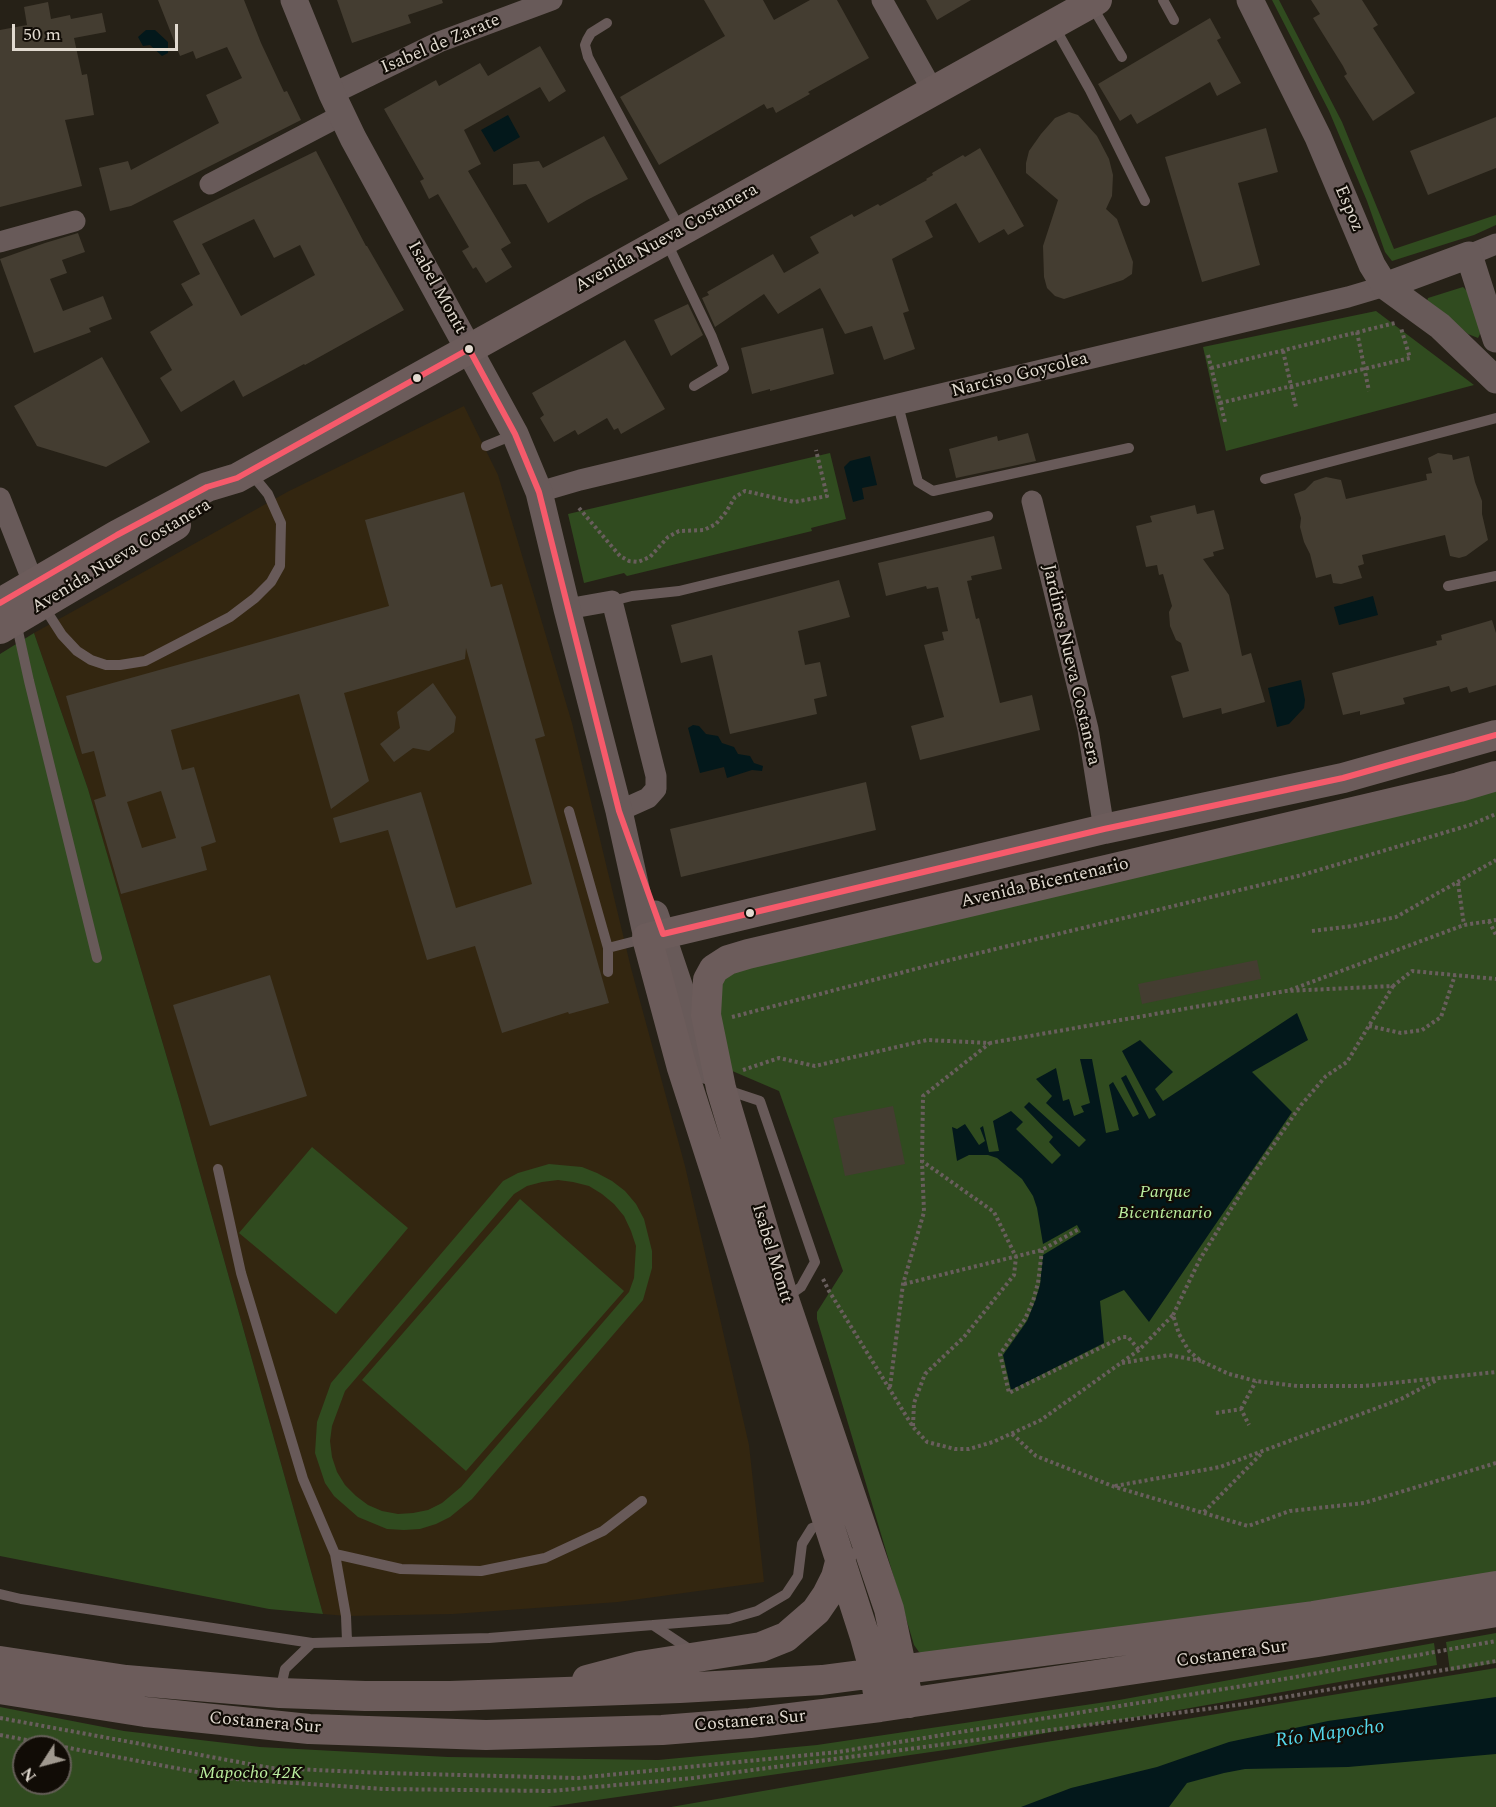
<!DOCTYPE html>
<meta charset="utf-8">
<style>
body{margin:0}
#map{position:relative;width:1496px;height:1807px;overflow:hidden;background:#262117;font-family:Spectral,serif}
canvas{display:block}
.north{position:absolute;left:12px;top:1735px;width:60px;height:60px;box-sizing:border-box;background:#110c06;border:2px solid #645e57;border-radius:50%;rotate:234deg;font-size:16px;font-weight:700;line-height:24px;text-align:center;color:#e1dad0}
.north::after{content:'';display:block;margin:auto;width:21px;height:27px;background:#a0998f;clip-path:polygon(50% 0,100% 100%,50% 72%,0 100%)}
.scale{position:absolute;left:12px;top:24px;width:166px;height:27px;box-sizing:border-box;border:3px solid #e1dad0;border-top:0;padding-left:8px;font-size:18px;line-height:21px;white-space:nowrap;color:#e1dad0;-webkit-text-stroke:4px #110c06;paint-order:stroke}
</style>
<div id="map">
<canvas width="1496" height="1807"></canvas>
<div class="north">N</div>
<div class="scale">50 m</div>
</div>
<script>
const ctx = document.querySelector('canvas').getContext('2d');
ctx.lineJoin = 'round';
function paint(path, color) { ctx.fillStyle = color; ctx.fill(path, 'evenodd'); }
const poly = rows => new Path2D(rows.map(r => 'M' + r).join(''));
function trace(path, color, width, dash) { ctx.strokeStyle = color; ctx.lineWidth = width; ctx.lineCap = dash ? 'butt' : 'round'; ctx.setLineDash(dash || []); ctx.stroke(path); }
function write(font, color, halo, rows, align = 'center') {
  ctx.font = font + ' Spectral,serif'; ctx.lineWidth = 4.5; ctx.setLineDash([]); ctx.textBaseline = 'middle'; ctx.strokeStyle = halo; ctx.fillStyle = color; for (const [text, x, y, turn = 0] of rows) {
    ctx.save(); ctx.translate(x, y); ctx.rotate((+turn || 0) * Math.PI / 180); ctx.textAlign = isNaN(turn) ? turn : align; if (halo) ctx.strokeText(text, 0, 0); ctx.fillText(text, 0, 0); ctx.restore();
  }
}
paint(poly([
 [464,406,498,475,572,723,631,968,685,1166,749,1445,764,1582,618,1602,453,1614,346,1616,323,1614,180,1102,88,789,34,633,289,491]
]), '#332610');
paint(poly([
 [1272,0,1279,0,1342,122,1394,249,1496,215,1496,225,1474,235,1392,261,1385,252,1367,201,1329,111],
 [1463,287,1467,291,1481,332,1478,338,1468,334,1427,301,1428,298],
 [1376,311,1474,385,1226,451,1203,347],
 [830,453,846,519,811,528,812,531,627,576,624,573,584,583,568,514],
 [34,633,88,789,180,1102,323,1614,269,1609,0,1556,0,654],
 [1496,783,1496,1575,1307,1607,924,1655,919,1652,914,1645,817,1319,817,1312,843,1271,779,1091,730,1070,714,1002,724,979,735,971],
 [312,1147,408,1228,336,1314,239,1233],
 [549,1164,582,1167,597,1173,612,1181,625,1191,636,1204,644,1219,652,1251,652,1268,643,1300,472,1499,450,1517,436,1524,420,1529,404,1530,387,1529,358,1517,334,1496,325,1483,315,1453,317,1422,331,1383,503,1181,518,1173],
 [558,1180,573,1182,589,1186,602,1194,614,1204,624,1216,631,1231,636,1246,634,1278,629,1292,461,1487,442,1503,428,1510,413,1513,398,1514,382,1511,368,1505,356,1496,345,1485,337,1472,332,1457,330,1441,332,1426,345,1391,514,1194,527,1186,542,1182],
 [520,1199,624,1291,466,1471,362,1380],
 [1496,1633,1496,1663,1450,1671,1446,1642],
 [1434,1643,1437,1665,966,1747,548,1807,0,1807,0,1707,124,1731,260,1747,448,1757,658,1760,817,1745,1119,1700],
 [24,1747,60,1747,60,1783,24,1783],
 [1496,1668,1496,1807,671,1807,1004,1749]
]), '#304b1f');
paint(poly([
 [146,30,155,30,168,42,168,53,162,56,150,45,143,46,138,37],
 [508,115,520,137,494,152,481,130],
 [870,456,877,485,862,488,864,499,853,502,844,467,850,461],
 [1373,596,1378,615,1339,625,1334,607],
 [1301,680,1305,700,1304,708,1289,724,1277,727,1268,688],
 [693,725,699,726,706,734,718,736,722,743,734,747,738,754,750,756,754,763,763,766,762,771,752,770,727,778,724,767,700,773,688,728],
 [1297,1013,1308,1040,1252,1072,1292,1112,1149,1322,1124,1290,1100,1301,1104,1343,1011,1390,1003,1355,1027,1321,1035,1301,1040,1285,1043,1255,1081,1232,1077,1225,1043,1244,1037,1208,1033,1196,1022,1179,997,1158,988,1155,969,1155,957,1161,952,1127,957,1129,965,1124,979,1145,985,1141,980,1128,983,1126,989,1152,999,1151,993,1121,1011,1111,1023,1122,1016,1129,1052,1164,1061,1155,1049,1142,1053,1137,1024,1107,1029,1102,1079,1147,1086,1140,1046,1103,1052,1096,1036,1079,1056,1068,1063,1101,1069,1099,1074,1116,1084,1112,1081,1106,1090,1103,1080,1059,1092,1059,1106,1133,1119,1130,1109,1085,1113,1082,1133,1117,1139,1114,1121,1078,1126,1075,1149,1119,1156,1115,1122,1051,1140,1040,1173,1072,1155,1089,1163,1101],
 [1496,1697,1496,1754,1348,1767,1245,1769,1224,1773,1187,1783,1169,1807,1021,1807,1071,1788,1157,1767,1229,1742,1328,1721]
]), '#03181b');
paint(poly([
 [158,0,244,0,261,43,284,92,287,91,301,120,131,206,110,211,99,168,128,161,131,170,219,123,206,95,242,78,227,47,196,59,193,51,180,56],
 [337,0,442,0,443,3,408,15,411,23,352,43],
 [704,0,763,0,774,20,810,0,837,0,869,58,808,92,810,94,776,113,773,107,767,109,764,104,659,165,620,97,725,36],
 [926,0,971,0,937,20],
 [1311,0,1362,0,1378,25,1373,28,1415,93,1373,121,1344,76,1347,74,1343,66,1313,18,1320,14],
 [48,2,51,19,70,15,71,19,102,13,106,32,74,38,82,75,87,74,94,115,65,120,82,186,0,207,0,30,27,25,24,7],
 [1210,18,1221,38,1217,40,1241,83,1217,96,1210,82,1137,124,1131,114,1120,121,1098,84],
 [540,46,566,91,549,102,540,87,464,130,481,164,468,171,511,243,501,249,512,267,486,283,476,267,473,269,462,251,469,247,438,194,429,199,420,181,424,179,384,109,436,80,439,86,480,63,488,76],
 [1069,112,1078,115,1097,136,1109,159,1113,175,1112,196,1106,209,1117,219,1133,262,1132,274,1123,280,1064,299,1055,296,1047,288,1044,277,1043,246,1058,200,1026,173,1026,163,1029,151,1041,134,1055,118],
 [1496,117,1496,168,1428,195,1410,151],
 [1266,128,1278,172,1238,183,1260,265,1202,282,1165,157],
 [604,136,628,179,587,200,548,223,526,184,513,185,513,164,539,161,543,168],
 [980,148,1024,226,1008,235,1004,229,979,243,956,203,925,221,933,237,892,259,909,311,903,313,915,349,884,360,872,326,845,334,820,288,778,314,764,294,715,327,702,298,709,295,707,292,773,254,784,273,819,253,810,237,852,214,854,217,878,204,880,206,927,180,926,179,933,175,932,173,963,155,965,157],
 [316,151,366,246,367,246,404,310,305,365,304,364,243,397,234,380,181,412,160,378,172,370,150,332,193,305,181,284,200,274,173,221],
 [254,219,274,258,300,245,315,275,241,316,202,244],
 [78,233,85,252,62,260,67,273,50,279,63,311,103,296,112,319,89,328,91,332,34,353,0,259,45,243],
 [688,304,703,335,671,356,654,320],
 [823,328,834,374,770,391,770,389,752,394,741,348],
 [625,340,665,409,621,434,618,428,614,430,607,418,578,435,575,430,554,442,540,418,544,415,532,393],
 [102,357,150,442,106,467,37,446,14,406],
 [1028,433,1036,461,956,478,949,449,997,436,998,441],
 [1438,453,1452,455,1453,460,1469,456,1475,482,1482,501,1482,514,1488,540,1466,556,1459,558,1450,556,1445,535,1362,555,1364,564,1358,566,1362,578,1341,584,1333,583,1331,574,1316,578,1310,554,1304,542,1300,527,1301,518,1294,494,1305,490,1314,481,1326,477,1341,480,1346,499,1427,480,1426,474,1432,473,1428,458],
 [464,492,491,587,502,584,545,736,535,739,609,1003,569,1014,568,1012,502,1033,475,946,427,960,388,830,340,843,333,818,421,792,456,908,532,884,466,648,465,659,344,693,369,781,331,809,299,694,171,730,182,770,194,767,216,842,201,847,207,870,121,894,94,800,106,796,94,751,82,754,66,696,389,606,365,520],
 [161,791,176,838,142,848,127,802],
 [1195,505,1197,514,1214,510,1224,549,1213,552,1214,556,1203,559,1229,595,1242,656,1251,653,1265,702,1222,714,1221,708,1183,718,1171,676,1189,671,1181,643,1176,640,1170,626,1169,612,1172,606,1163,574,1159,575,1157,565,1146,567,1136,526,1152,522,1150,516],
 [994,536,1002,569,971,576,972,580,967,581,976,619,979,618,1000,703,1032,695,1040,730,920,760,911,726,944,717,924,645,944,640,942,632,948,631,938,587,927,589,926,586,886,596,878,563],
 [839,580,850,617,798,631,805,665,820,662,827,696,814,699,817,714,730,734,712,655,681,663,671,625],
 [1492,620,1496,633,1496,685,1469,693,1467,687,1451,692,1449,686,1403,698,1405,704,1360,715,1360,711,1343,715,1332,673,1437,645,1436,641,1442,640,1441,635],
 [433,683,456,717,454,732,429,751,413,748,394,762,380,744,400,728,397,712],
 [866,782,876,830,681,877,670,829],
 [1257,960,1261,979,1142,1004,1138,984],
 [270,975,307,1096,210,1126,173,1005],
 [893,1106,905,1164,845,1176,833,1118]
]), '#443d31');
trace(poly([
 [1357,332,1369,391],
 [1283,351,1296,407],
 [1208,355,1225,422],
 [1211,368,1395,323],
 [1220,403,1410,358,1401,328],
 [579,508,620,556,629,561,638,562,650,557,668,537,679,531,704,530,716,524,726,512,735,497,745,491,794,502,827,496,816,450],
 [1458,883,1464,925],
 [1489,921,1496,935],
 [1312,931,1353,926,1396,917,1496,860],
 [1290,990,1464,925,1496,920],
 [732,1017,946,961,1302,875,1470,825,1496,814],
 [1369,1026,1401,1033,1422,1030,1441,1017,1455,975],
 [743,1070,779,1058,815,1066,927,1040,990,1043,1286,991,1393,986,1412,971,1496,979],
 [1042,1250,1038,1283,1033,1301,1025,1319,1000,1354,1009,1393,1122,1337,1128,1337,1139,1350],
 [823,1279,829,1291,913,1427,927,1442,955,1449,969,1449,993,1442,1041,1420,1139,1350,1173,1315,1179,1334,1189,1351,1201,1361,1229,1374,1256,1381,1297,1386,1364,1386,1496,1372],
 [904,1284,1042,1250,1079,1229],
 [1173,1315,1200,1259,1249,1180,1301,1105,1326,1076,1347,1062,1393,986],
 [1122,1363,1169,1355,1201,1361],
 [890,1387,903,1284,924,1212,922,1161,923,1096,990,1043],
 [1241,1409,1256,1381],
 [1216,1413,1241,1409,1249,1425],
 [913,1426,914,1403,925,1374,964,1337,1014,1275,1016,1257,994,1212,922,1161],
 [1012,1434,1036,1456,1115,1487,1248,1526,1290,1511,1364,1503,1496,1463],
 [1115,1486,1220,1467,1401,1399,1437,1380],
 [1204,1512,1262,1453],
 [0,1718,271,1768,384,1773,578,1778,838,1752,1273,1681,1496,1641],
 [0,1735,234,1779,384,1789,552,1791,693,1778,1244,1704,1496,1661]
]), '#695e5d', 4, [3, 3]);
trace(poly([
 [1163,0,1174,20],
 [1092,6,1122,57],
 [607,23,591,33,587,40,585,45,588,57,680,229],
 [1054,26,1090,90,1145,201],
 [667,243,712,337,724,368,694,386],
 [898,405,918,482,933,491,1129,448],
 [486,446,513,435],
 [1265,479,1496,418],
 [1448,586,1496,576],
 [612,601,632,596,679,591,988,516],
 [42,604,62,635,77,651,91,660,106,665,120,665,145,661,230,617,255,598,271,582,280,566,281,523,268,494,250,472],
 [16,622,29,681,97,958],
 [569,811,608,948],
 [608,972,608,948,647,938],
 [727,1090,760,1101,815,1262,801,1287,787,1297],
 [218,1169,241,1273,303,1479,335,1554,346,1616,347,1641],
 [335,1554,401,1569,481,1571,545,1558,603,1531,642,1501],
 [0,1594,21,1599,312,1643,489,1638,729,1619,757,1611,786,1594,798,1576,802,1544,812,1528,827,1523],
 [653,1625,692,1651],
 [280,1691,285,1669,312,1643]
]), '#685a59', 10);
trace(poly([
 [882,0,933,91],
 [332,94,439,42,552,0],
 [210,184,342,115],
 [0,242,75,221],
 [1469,255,1496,244],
 [539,492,580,480,1348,297,1385,286],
 [0,498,38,595],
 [1032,501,1088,729,1104,829],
 [567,609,612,601,656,776,656,789,648,798,619,811]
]), '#685a59', 21);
trace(poly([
 [294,0,332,94,353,138,515,434,539,492,567,609,619,811,647,938],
 [1250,0,1318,137,1372,265,1385,286,1440,326,1496,380],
 [1385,286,1469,255,1496,339],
 [655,914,708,1071]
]), '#685a59', 27);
trace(poly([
 [0,603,117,535,207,487,237,478,1097,0],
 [0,629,176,525],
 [0,1661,126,1680,280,1693,365,1696,450,1696,680,1688,822,1680,1313,1616,1496,1586],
 [587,1680,640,1666,761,1647,786,1637,816,1611,827,1595,836,1577,841,1558],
 [0,1689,145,1712,309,1729,486,1735,662,1730,750,1723,880,1707,1318,1642,1496,1612],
 [909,1703,889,1609,784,1299,721,1088,706,1015,708,980,714,969,728,960,748,954,1459,787,1496,776],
 [880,1707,875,1673,865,1637,682,1068,647,938,1104,829,1343,778,1496,735]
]), '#6c5c5b', 30);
trace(poly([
 [0,603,117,535,207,487,237,478,469,349,515,434,539,492,619,811,663,934,1104,829,1343,778,1496,735]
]), '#f65a6b', 6);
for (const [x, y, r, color] of [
 [469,349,5,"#e1dad0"],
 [417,378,5,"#e1dad0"],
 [750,913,5,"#e1dad0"]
]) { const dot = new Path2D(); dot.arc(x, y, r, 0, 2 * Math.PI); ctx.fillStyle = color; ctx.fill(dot); trace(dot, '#110c06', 2); }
write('18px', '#e1dad0', '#110c06', [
 ["Isabel de Zarate",441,45,-23],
 ["Espoz",1348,209,67],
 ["Avenida Nueva Costanera",667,239,-29],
 ["Isabel Montt",436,288,61],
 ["Narciso Goycolea",1020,376,-14],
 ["Avenida Nueva Costanera",122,557,-31],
 ["Jardines Nueva Costanera",1070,665,77],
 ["Avenida Bicentenario",1045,884,-13],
 ["Isabel Montt",771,1254,73],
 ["Costanera Sur",1232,1655,-8],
 ["Costanera Sur",750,1722,-5],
 ["Costanera Sur",265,1724,5]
]);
write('italic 18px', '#baed9e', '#110c06', [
 ["Parque",1165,1193],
 ["Bicentenario",1165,1214],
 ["Mapocho 42K",251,1774]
]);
write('italic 20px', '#54d7eb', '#110c06', [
 ["Río Mapocho",1330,1735,-8]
]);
</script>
